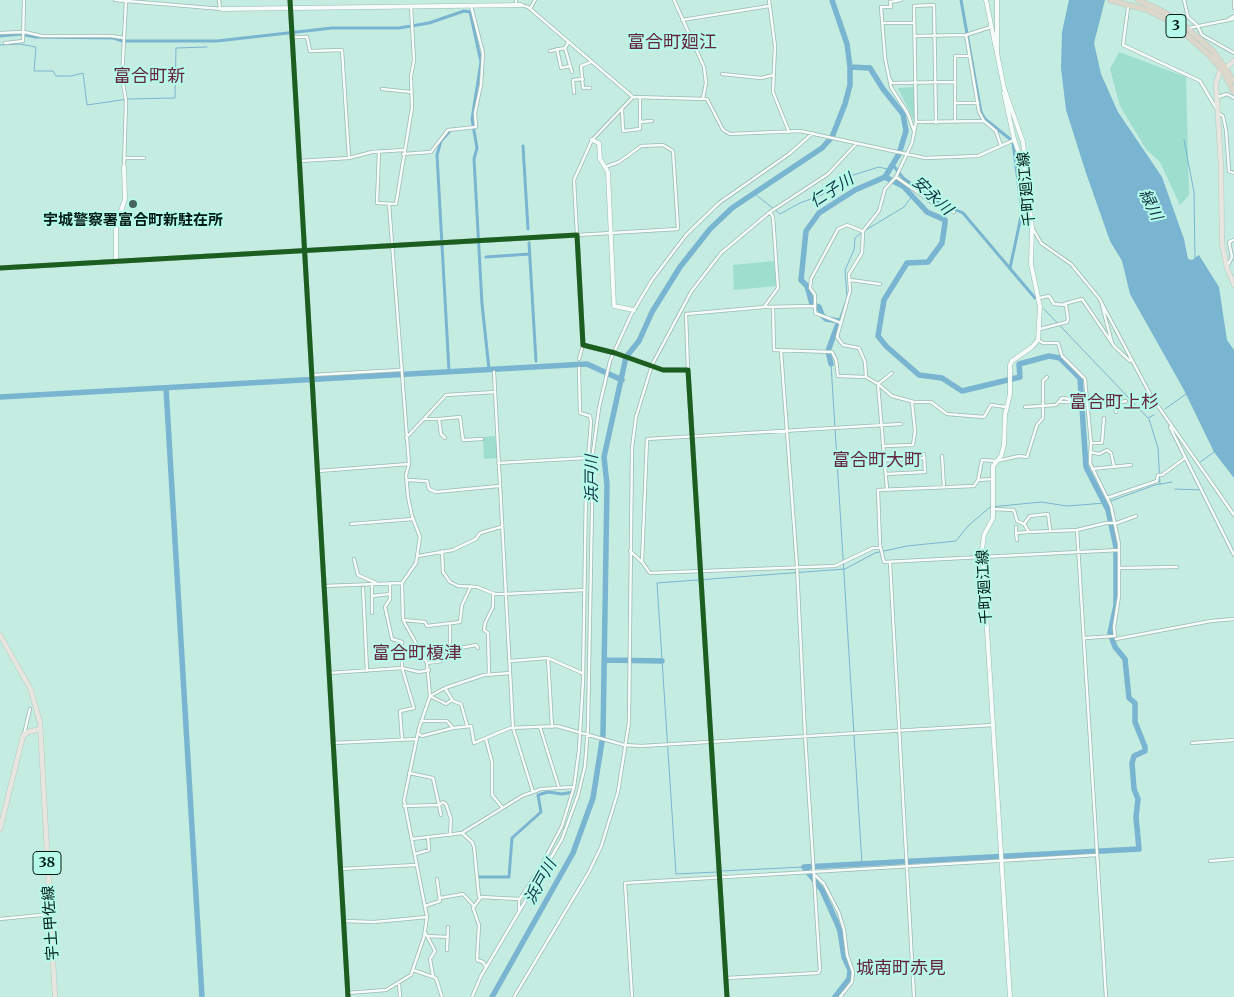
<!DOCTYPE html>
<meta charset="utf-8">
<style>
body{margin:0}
canvas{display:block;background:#c5ece1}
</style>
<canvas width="1234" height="997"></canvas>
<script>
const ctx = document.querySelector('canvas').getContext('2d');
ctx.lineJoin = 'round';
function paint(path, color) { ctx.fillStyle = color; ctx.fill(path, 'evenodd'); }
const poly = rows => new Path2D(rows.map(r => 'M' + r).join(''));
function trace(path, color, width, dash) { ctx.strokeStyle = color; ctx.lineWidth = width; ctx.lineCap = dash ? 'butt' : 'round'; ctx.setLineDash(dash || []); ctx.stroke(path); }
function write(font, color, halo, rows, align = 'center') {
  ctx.font = font + ' Merriweather,"Noto Sans JP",serif'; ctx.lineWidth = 4; ctx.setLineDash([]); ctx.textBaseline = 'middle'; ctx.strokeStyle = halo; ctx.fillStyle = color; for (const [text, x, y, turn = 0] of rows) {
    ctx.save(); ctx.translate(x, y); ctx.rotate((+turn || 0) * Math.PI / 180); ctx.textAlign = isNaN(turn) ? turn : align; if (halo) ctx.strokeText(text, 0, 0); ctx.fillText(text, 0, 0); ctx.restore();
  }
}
paint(poly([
 [1119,52,1186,77,1189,195,1180,205,1160,162,1146,149,1120,106,1110,69],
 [915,87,915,123,898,88],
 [774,261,776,286,734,290,733,265],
 [495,436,498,458,484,459,483,437]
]), '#9ddece');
paint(poly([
 [1069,0,1105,0,1094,43,1101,74,1118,112,1162,177,1184,239,1188,259,1192,260,1199,255,1219,287,1227,340,1234,350,1234,478,1214,452,1184,390,1130,294,1122,261,1110,241,1086,173,1066,110,1061,68,1062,32]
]), '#79b5d0');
trace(poly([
 [0,45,20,44,36,47,34,71,53,71,56,76,71,76,83,73,87,105,128,99,175,98,176,48,207,47],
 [1184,140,1194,192,1195,258],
 [755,194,780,214,800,203,822,195,850,176,879,167,891,170],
 [864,231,904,207,912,196],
 [1044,309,1148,418,1154,415],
 [839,320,847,297,845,270,854,250,855,238,861,233],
 [831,364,862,864],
 [1165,409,1186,394],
 [1149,419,1158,448,1160,484],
 [1199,463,1214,452],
 [1175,489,1201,490],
 [721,871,804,867],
 [717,872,676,874,657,583,845,569,875,553,907,546,956,541,968,526,990,507,1041,502,1067,506,1105,503,1155,485,1172,482]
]), '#79b5d0', 1);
trace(poly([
 [961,0,981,112,985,119,1010,139],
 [0,36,21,34,35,37,114,38,122,41,217,41,332,28,399,28,429,23,464,11,470,12,481,62,472,119,477,148,474,159,482,304,489,369],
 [449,132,441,141,437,155,449,371],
 [523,146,528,229],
 [893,165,903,178,934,200,963,213,1035,298],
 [529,243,536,361],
 [486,257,530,254],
 [1010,268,1022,212,1013,143],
 [477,877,509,877,512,838,541,812,538,795,548,792,562,794,573,792]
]), '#79b5d0', 3);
trace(poly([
 [831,364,828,351,839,321,826,319,822,315,819,307,812,304,807,286,801,280,806,231,819,213,855,190,885,177,899,154,906,131,903,114,883,89,870,68,850,67],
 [166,388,202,997],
 [0,397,587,364,622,380],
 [605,660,662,661],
 [492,997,573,853,593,798,603,735,607,485,604,457,626,357,639,341,652,312,680,267,710,229,732,208,822,148,832,137,845,104,850,85,850,67,847,44,832,0],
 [835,997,849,979,850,970,844,957,840,931,836,921,822,890,804,867,1139,849,1136,817,1138,799,1134,789,1132,763,1134,756,1145,751,1145,747,1135,722,1135,703,1129,698,1125,659,1115,647,1110,633,1116,605,1116,547,1108,510,1086,467,1080,378,1060,358,1049,356,1019,364,1020,377,962,391,942,378,919,375,886,346,878,336,884,300,907,263,928,262,942,243,945,223,945,220,927,212,903,186,885,177]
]), '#79b5d0', 5.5);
const street = poly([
 [115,0,222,9],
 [219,0,220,9],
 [516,0,516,5],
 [674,0,704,67,706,83,703,98],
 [769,0,775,46,773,92,789,132],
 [901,0,890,2,891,7,881,7,885,58,891,87,908,114,914,131],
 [1184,0,1188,17,1197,25,1202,35,1234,53],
 [1234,0,1234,8],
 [521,5,528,7,633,97,707,99,723,130,730,134,800,131,925,158,978,156,1014,140],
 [1128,8,1123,45,1200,81,1216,108],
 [530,9,535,0],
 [1229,19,1234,16],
 [682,20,769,6],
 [882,23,914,23],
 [1189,28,1234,19],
 [0,33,24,32,42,36,111,36,124,38],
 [966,35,979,112,984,121,996,131,1001,146],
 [915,36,966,35,991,27],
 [292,37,307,37,310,51,342,50,349,158],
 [5,43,23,41,24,0],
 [565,48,572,72],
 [557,49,561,68,570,66],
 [550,51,565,48,568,43],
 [722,74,761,78,774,75],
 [890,79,892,83,954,82],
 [590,88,583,88,581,66,591,62],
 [382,89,411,92],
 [574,93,573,80,583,79],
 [1218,97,1227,94,1234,98],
 [955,103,978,103],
 [622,109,623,131,640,129,640,122,652,121],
 [1218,113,1223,116,1226,130,1229,171,1234,173],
 [640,122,640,98],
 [916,122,984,121],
 [955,122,955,56,969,56],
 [379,151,377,203,396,204,412,108,411,76,414,60,411,7],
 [403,154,431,152,448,130,476,127,475,113,481,85,483,53,471,6],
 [125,158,144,158],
 [299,161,349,158,372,152,404,150],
 [124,167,126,101,122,78,126,1],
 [605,167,619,162,641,146,663,145,673,151,678,229,577,235,574,180,592,140,633,97],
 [896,177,933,203,954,212],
 [1033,229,1041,243,1071,264,1099,298,1151,396,1234,515],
 [1227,267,1232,257,1229,242,1234,240],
 [850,280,880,284],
 [1039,298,1049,296,1054,304,1066,305,1068,319,1067,322,1040,329],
 [1064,304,1082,299,1114,346,1130,361],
 [1102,305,1112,343],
 [764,307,778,288,773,217,770,212],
 [773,307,774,350,832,352,836,360,838,376,866,377,878,384,892,396,914,402,931,402,947,414,984,417,991,405,1006,407],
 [841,323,815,313,815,295,810,288,811,279,838,229,847,225,862,231],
 [1038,340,1043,343,1058,343,1062,356,1085,379,1091,443,1090,463,1111,506,1119,544,1119,596,1114,627,1115,636,1085,638],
 [579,359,583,345],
 [688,370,686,314,764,307,814,306],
 [494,372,513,728,533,792],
 [312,375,400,370],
 [866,377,865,362,859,348,843,345,837,337,850,291,849,274,862,253,863,231,879,211,885,189,896,177,912,143,916,122,914,6,934,5,936,123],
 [878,384,892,373],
 [878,385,887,489],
 [1087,401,1098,398,1101,407,1126,401],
 [1114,404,1116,412],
 [1025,407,1056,405,1062,398,1070,399,1069,402,1059,402],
 [424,419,439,419,441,434,445,438],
 [439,419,460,417,463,440,482,439],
 [1170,427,1234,555],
 [406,438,446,395,495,392],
 [1091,443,1102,443,1104,418],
 [884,446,913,445,915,431,912,402],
 [1090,452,1099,454,1107,450,1111,453,1114,466],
 [942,456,944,487],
 [885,460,924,458],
 [498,463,586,458],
 [1092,469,1131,465],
 [318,471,409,464],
 [886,474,925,472,924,454],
 [993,479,978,480,974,486,878,490,880,545,884,562,1119,550],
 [407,480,427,481,429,489,436,492,499,486],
 [978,480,982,460,997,461,1019,456,1027,457,1037,425,1043,418,1043,381,1047,377],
 [1107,498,1157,481,1158,475,1162,475,1185,458],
 [993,509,1014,510,1017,521,1024,524,1029,532,1077,530,1106,523,1117,523,1136,516],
 [351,524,413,519],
 [1024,524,1030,516,1048,514,1050,529],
 [1016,527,1016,533,1029,532],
 [1077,530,1106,997],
 [1016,533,1017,540],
 [442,551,443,572,450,582,458,586,477,587,495,594,505,594,584,590],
 [630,551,642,562,650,573,835,566,873,548,881,548],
 [418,556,453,550,476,539,480,533,501,527],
 [354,559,358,575,376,583],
 [642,562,647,439,901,424],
 [890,563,914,997],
 [1119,568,1177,567],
 [390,583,390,599,385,607,392,639,402,642,402,668,414,708,400,711,402,739],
 [372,584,372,613],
 [324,586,402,583],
 [363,588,367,671],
 [372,596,390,594],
 [403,620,425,622,427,626,460,622,462,605,471,586],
 [450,625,450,650],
 [1116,639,1211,621,1234,619],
 [510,661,548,658],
 [427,663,441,661,450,650,476,645,478,648],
 [329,673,402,668,419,672,429,670],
 [489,674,488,633,484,630,485,623,493,607,493,593],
 [445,688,453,701,461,704,467,725],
 [430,696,445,688,484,675,510,673],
 [430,696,446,704,452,700],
 [421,721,447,721,453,728,471,726,474,743,510,728,557,726,624,745,641,746,993,725],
 [540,727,559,788],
 [552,727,548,658,582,673],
 [24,734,30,709],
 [419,734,422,736,453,728],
 [486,739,492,762,492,795,502,807],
 [333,743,417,739],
 [1192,743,1234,740],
 [404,806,439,805,433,778,409,773],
 [441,815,439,805,443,802,446,804,451,819,450,835],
 [462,833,472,842,474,847,479,897,481,897],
 [412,839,462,833,522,796,541,789,574,787],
 [415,854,429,850,428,837],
 [1210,861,1234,859],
 [340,869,416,865],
 [815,875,824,884,839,913,844,930,847,955,853,972,852,982,840,997],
 [481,897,473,908,479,925,477,960,483,962,486,967],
 [481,897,519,899,519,912],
 [440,898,463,894,474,906],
 [519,900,539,870,562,826,574,787,579,750,583,681,586,486,591,422,590,416,580,413,579,368],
 [425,906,440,901,437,879],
 [0,919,51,914],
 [344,921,374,922,427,917],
 [426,934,435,951,430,959,433,976],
 [427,936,448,937],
 [447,950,448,927],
 [413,970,436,978,442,997],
 [727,978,818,973,820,970,805,735,797,566,781,351],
 [399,984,400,997],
 [347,993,386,990,411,975,424,937,427,917,404,800,419,728,430,696,427,663,403,620,402,583,416,563,420,537,412,516,408,497,406,475,409,464,389,204],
 [472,997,481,976,562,839,578,795,585,766,588,726,593,452,599,408,610,361,631,315,652,280,686,235,719,203,789,154,813,133],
 [514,997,589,872,601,847,618,792,629,722,632,448,636,417,652,365,691,292,721,253,770,212,828,174,856,144],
 [632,997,625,883,1097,855]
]);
const secondary = poly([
 [290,0,348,997],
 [986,0,996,49],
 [997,0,997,53,1004,88,1023,142,1032,228,1031,264,1040,307,1038,340,1032,347,1012,361,1010,365,1010,394,1005,415,1004,445,1001,456,993,466,993,518,984,535,982,550,1010,997],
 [222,9,521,5],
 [1004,93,1014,139,1024,168],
 [592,140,599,143,600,159,608,172,614,306,634,310],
 [116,263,116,226,125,199,124,167],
 [0,268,577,235,583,345,615,353,663,370,688,370,727,997]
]);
const primary = poly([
 [1234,61,1219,73,1216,84,1221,167,1222,244,1227,268,1234,285],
 [0,635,31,690,40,723,55,997],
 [0,829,23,736,28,732,40,729]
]);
const highway = poly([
 [1110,0,1148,10,1173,23,1208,54,1222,70,1234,92],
 [1138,0,1164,12,1187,28,1213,51,1234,81]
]);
trace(street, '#9ab9b1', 4);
trace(secondary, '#9ab9b1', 5);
trace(primary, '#b7cac6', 5.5);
trace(highway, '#b7cac6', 6);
trace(street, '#f6fcfa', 2.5);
trace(secondary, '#f6fcfa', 4);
trace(primary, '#e6e5de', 4.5);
trace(highway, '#dcd7cb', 5);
trace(poly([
 [290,0,348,997],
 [0,268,577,235,583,345,615,353,663,370,688,370,727,997]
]), '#1b5e20', 5);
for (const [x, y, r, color] of [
 [133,204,5,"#46655d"]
]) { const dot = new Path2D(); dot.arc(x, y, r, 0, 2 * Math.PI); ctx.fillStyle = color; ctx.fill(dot); trace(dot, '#b6fbe9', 2); }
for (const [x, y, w] of [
 [1176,26,20],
 [47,863,28]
]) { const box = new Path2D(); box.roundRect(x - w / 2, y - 11.5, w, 23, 4); ctx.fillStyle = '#b6fbe9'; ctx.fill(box); trace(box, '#011c16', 1); }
write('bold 14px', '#011c16', null, [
 ["3",1176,26],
 ["38",47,863]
]);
write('15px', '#011c16', '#b6fbe9', [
 ["千町廻江線",1027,189,-95],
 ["千町廻江線",985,587,-93],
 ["宇土甲佐線",51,923,-94]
]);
write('bold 15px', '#011c16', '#b6fbe9', [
 ["宇城警察署富合町新駐在所",133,221]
]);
write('italic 16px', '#133345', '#b6fbe9', [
 ["仁子川",832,191,-33],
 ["安永川",932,196,43],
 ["緑川",1150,205,64],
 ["浜戸川",592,479,-90],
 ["浜戸川",541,882,-61]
]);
write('18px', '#662440', '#b6fbe9', [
 ["富合町廻江",672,43],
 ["富合町新",149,77],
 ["富合町上杉",1114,403],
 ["富合町大町",877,461],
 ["富合町榎津",417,654],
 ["城南町赤見",901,969]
]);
</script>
